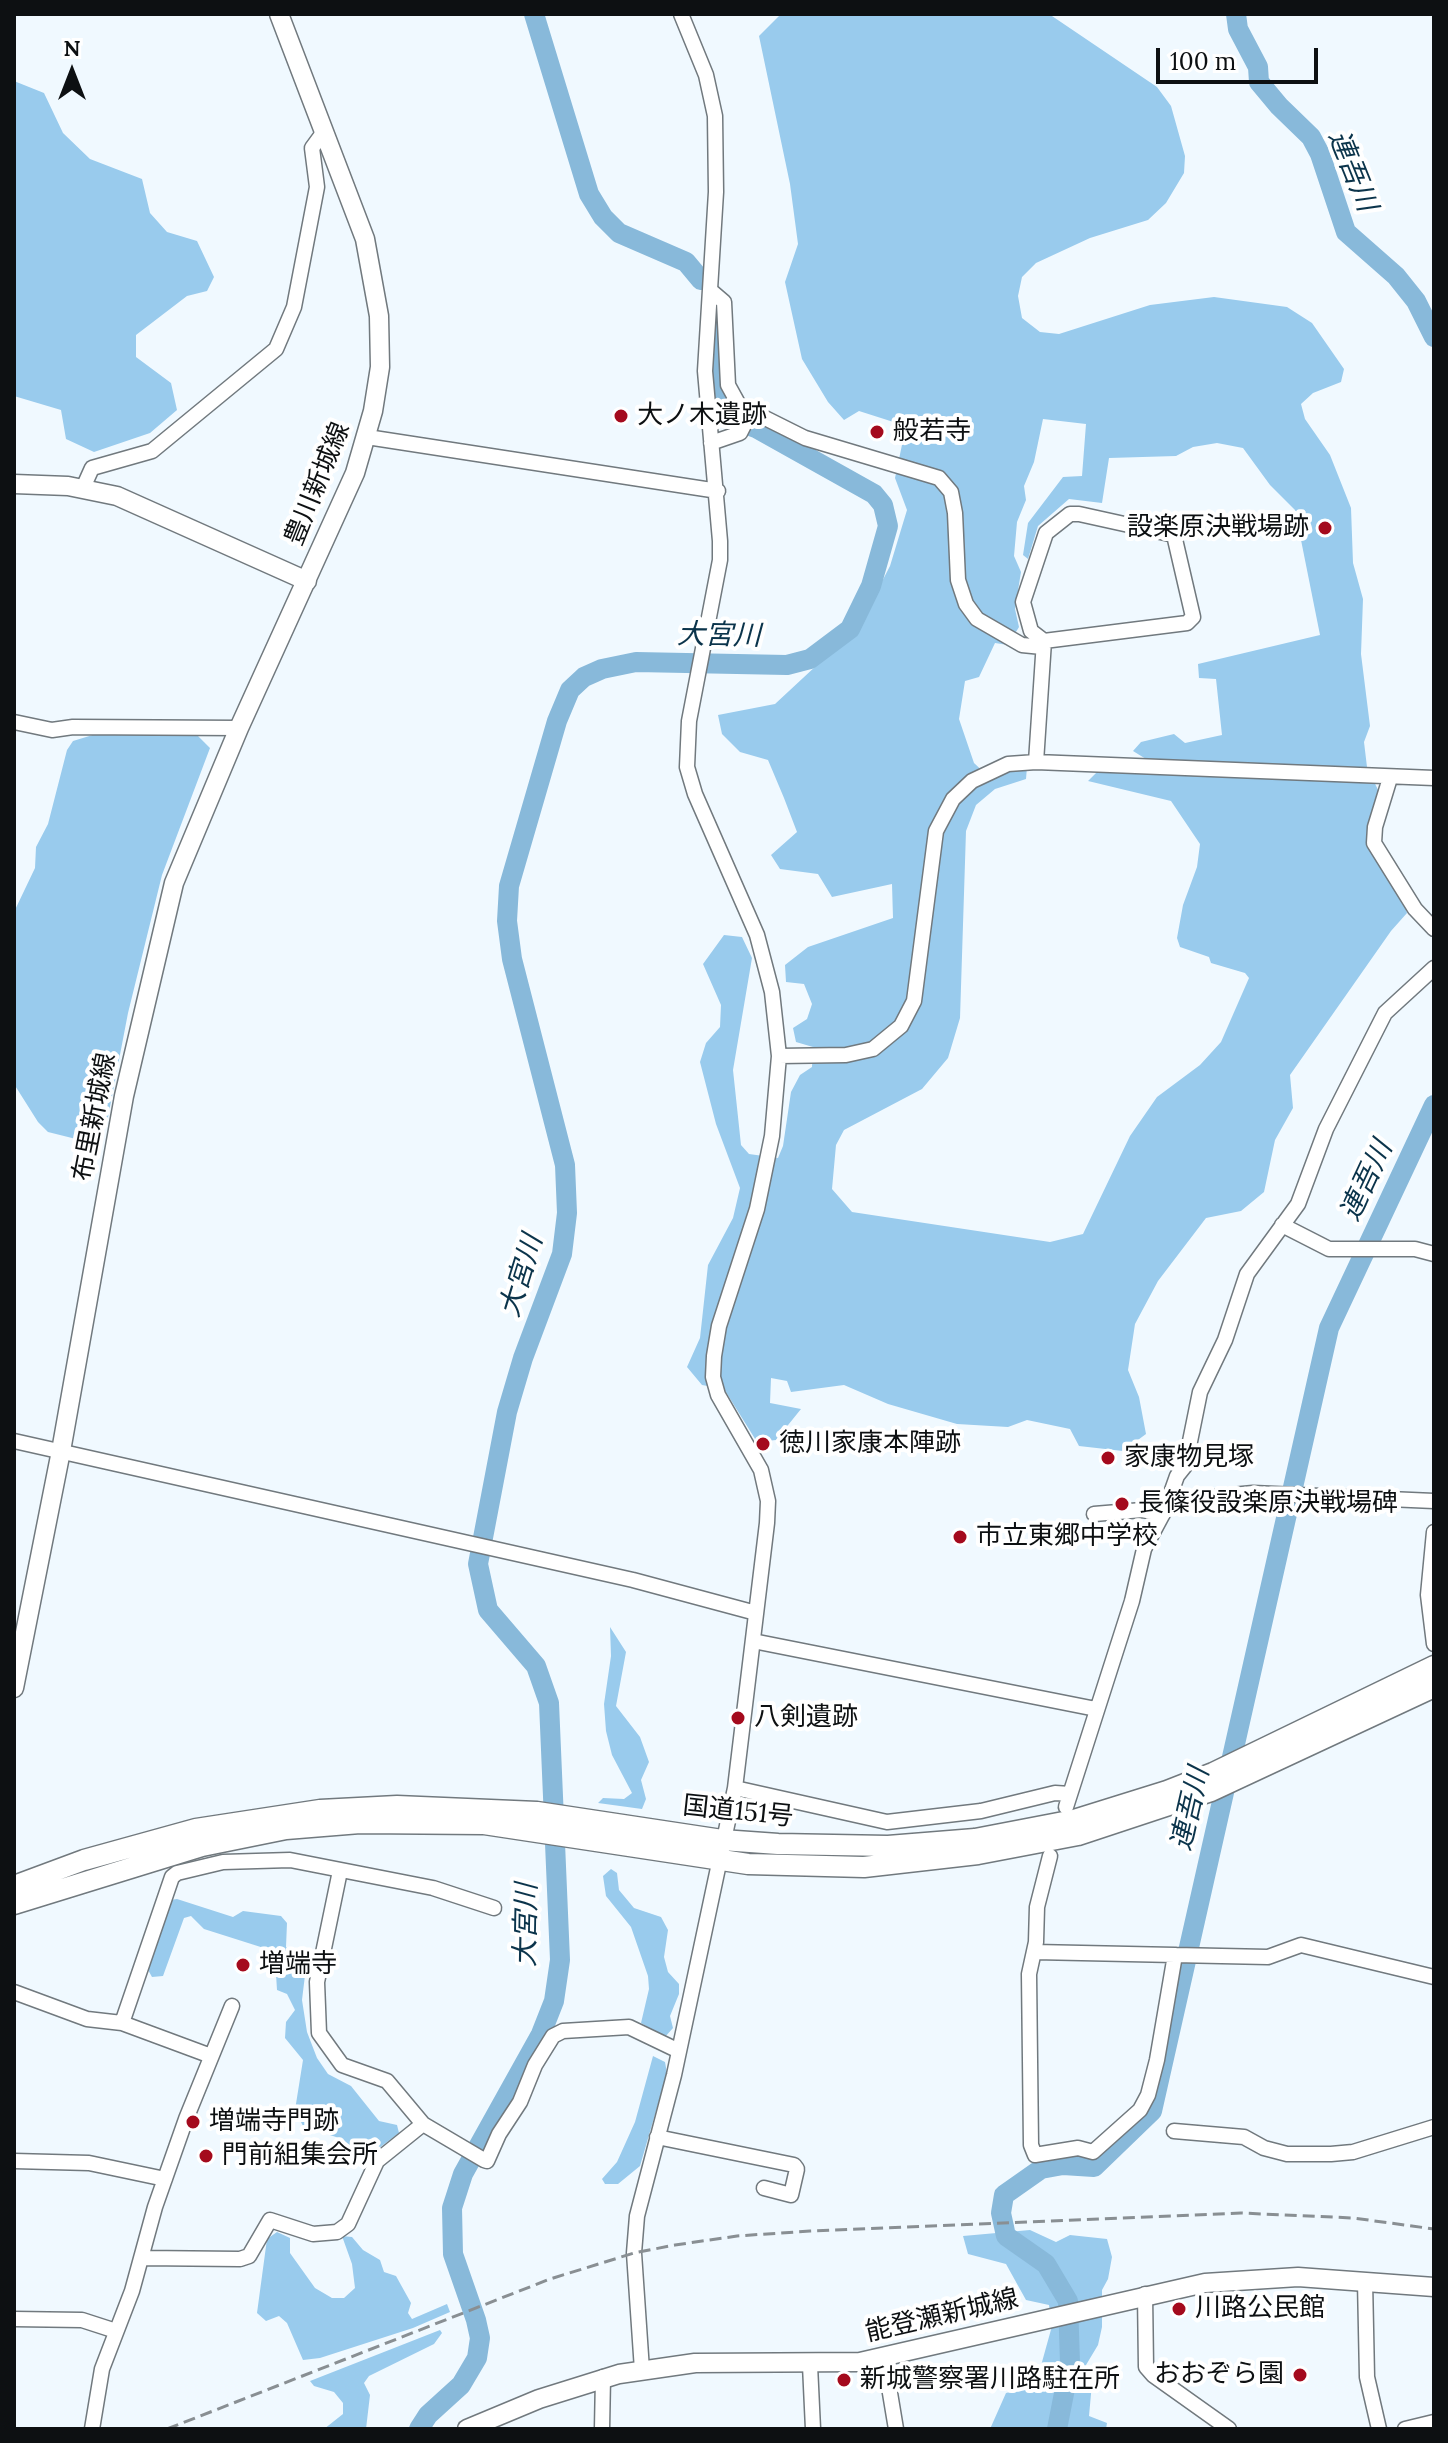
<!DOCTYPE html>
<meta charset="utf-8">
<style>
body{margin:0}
#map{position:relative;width:1448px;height:2443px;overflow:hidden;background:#f0f9ff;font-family:Lora,serif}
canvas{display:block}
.frame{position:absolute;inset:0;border:16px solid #0d1012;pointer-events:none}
.north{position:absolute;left:32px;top:32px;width:80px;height:80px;-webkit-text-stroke:6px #fff;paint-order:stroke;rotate:0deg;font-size:22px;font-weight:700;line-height:32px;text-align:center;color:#0d1012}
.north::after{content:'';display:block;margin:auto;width:28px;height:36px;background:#0d1012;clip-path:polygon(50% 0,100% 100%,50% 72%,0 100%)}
.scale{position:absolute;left:1156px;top:48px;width:162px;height:36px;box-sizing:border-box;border:4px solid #0d1012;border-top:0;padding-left:10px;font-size:24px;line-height:28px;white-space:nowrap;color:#0d1012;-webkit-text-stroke:6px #fff;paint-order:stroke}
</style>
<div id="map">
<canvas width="1448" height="2443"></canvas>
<div class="frame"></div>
<div class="north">N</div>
<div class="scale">100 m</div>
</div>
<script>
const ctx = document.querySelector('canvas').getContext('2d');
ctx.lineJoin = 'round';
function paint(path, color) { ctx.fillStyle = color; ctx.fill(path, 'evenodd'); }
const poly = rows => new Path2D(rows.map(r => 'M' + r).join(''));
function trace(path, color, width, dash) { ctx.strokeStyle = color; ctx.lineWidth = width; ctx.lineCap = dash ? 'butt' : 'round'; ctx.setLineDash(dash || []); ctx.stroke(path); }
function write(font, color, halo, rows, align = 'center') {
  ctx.font = font + ' Lora,"Noto Sans JP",serif'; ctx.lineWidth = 8; ctx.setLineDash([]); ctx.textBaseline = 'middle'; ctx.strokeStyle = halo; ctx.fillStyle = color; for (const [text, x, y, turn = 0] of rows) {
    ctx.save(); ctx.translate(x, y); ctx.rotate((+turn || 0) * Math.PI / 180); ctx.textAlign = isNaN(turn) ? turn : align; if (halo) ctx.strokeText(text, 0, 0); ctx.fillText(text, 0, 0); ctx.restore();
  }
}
paint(poly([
 [781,14,1049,14,1157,87,1171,106,1185,156,1184,173,1166,203,1148,220,1090,238,1036,263,1022,277,1018,296,1022,318,1040,332,1059,334,1150,305,1214,297,1287,307,1312,323,1344,369,1341,382,1313,393,1301,404,1305,419,1330,455,1351,508,1353,563,1363,599,1361,654,1370,726,1364,742,1367,767,1379,792,1372,827,1402,894,1407,913,1391,931,1290,1075,1293,1108,1275,1140,1264,1192,1241,1211,1206,1218,1158,1281,1135,1324,1128,1370,1139,1397,1146,1434,1123,1451,1079,1446,1070,1429,1027,1420,1008,1427,957,1424,888,1404,844,1385,791,1392,787,1381,771,1378,770,1403,801,1409,776,1440,757,1442,724,1389,702,1385,687,1367,700,1338,708,1265,733,1218,740,1188,716,1124,700,1062,706,1043,720,1027,721,1005,703,964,724,935,742,937,752,958,733,1070,741,1145,749,1154,778,1158,783,1146,791,1092,800,1075,812,1067,813,1047,796,1042,793,1028,807,1019,812,1004,804,984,786,982,785,965,808,947,893,918,892,884,832,897,818,874,780,869,771,855,797,832,784,798,768,760,740,752,722,734,718,715,775,704,859,626,890,566,907,510,895,478,906,426,859,411,844,420,828,402,802,359,785,282,798,244,790,184,759,36],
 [1043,419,1086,424,1082,476,1063,477,1028,523,1023,555,1028,559,1038,526,1069,499,1102,503,1109,458,1176,456,1193,447,1217,443,1243,448,1270,485,1295,510,1320,635,1198,664,1199,678,1216,679,1222,735,1185,743,1174,734,1141,742,1133,751,1146,759,1098,771,1088,781,1171,801,1200,844,1197,867,1183,905,1177,938,1180,947,1209,957,1211,963,1245,973,1249,978,1221,1042,1200,1065,1157,1097,1130,1136,1083,1234,1050,1242,852,1212,832,1189,836,1145,844,1130,922,1089,948,1058,960,1018,966,831,976,805,995,789,1026,779,1027,767,1012,768,990,778,974,763,959,719,965,681,979,677,995,643,1008,645,1019,627,1015,609,1021,572,1014,556,1017,522,1026,500,1024,486,1034,462],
 [14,81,44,93,63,133,90,159,142,179,150,213,167,232,197,241,214,277,207,291,187,296,136,335,136,357,171,383,177,410,150,433,94,452,66,439,61,410,14,396],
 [96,734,198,736,210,748,162,875,128,1013,108,1117,93,1137,76,1139,48,1132,38,1122,14,1084,14,912,35,868,36,847,48,824,67,750,73,741],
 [610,1627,626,1652,616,1706,640,1737,649,1762,641,1780,646,1799,642,1809,598,1803,603,1798,624,1799,632,1793,612,1755,606,1731,604,1704,611,1656],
 [611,1869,617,1873,619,1890,634,1908,661,1917,668,1930,664,1957,668,1972,679,1984,679,1994,670,2016,673,2028,665,2037,641,2023,649,1989,648,1976,631,1927,606,1896,603,1876],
 [177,1899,233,1917,243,1911,281,1916,287,1923,286,1947,298,1955,306,1967,302,2000,307,2032,317,2058,328,2074,351,2086,379,2121,397,2125,399,2133,367,2157,336,2137,303,2126,295,2110,303,2060,285,2038,286,2022,295,2010,287,1994,277,1990,275,1958,267,1949,204,1929,191,1916,184,1918,163,1976,152,1977,147,1968,170,1900],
 [653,2056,665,2062,667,2073,640,2166,618,2184,605,2184,602,2179,617,2162,635,2122],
 [1030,2230,1056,2242,1070,2235,1107,2239,1112,2257,1108,2279,1102,2290,1102,2327,1098,2345,1086,2365,1092,2383,1089,2416,1107,2423,1106,2429,990,2429,1006,2393,1027,2388,1037,2380,1052,2326,1049,2305,1026,2300,1006,2264,968,2254,963,2236],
 [277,2232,290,2238,290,2253,315,2288,332,2298,344,2298,355,2288,352,2264,342,2236,352,2237,363,2250,380,2260,384,2272,396,2276,411,2303,408,2313,412,2319,447,2304,450,2312,413,2328,320,2358,303,2360,287,2323,279,2316,266,2321,257,2313,267,2239],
 [440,2330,442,2333,434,2344,369,2376,364,2383,370,2395,366,2429,324,2429,343,2414,343,2403,334,2392,314,2386,310,2381]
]), '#99cbed');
trace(poly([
 [534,14,589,194,603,217,619,233,686,262,701,280],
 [1236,14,1238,29,1258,67,1259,82,1279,106,1311,137,1320,154,1346,232,1396,276,1416,301,1434,337],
 [419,2429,428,2415,461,2385,477,2358,480,2338,476,2320,453,2254,452,2208,463,2174,541,2034,554,2001,560,1960,549,1703,536,1666,488,1610,478,1564,507,1412,523,1358,562,1254,567,1213,565,1165,512,959,507,921,509,886,557,721,570,690,584,677,602,669,636,662,787,665,810,659,850,629,871,586,888,526,883,505,874,494,756,428,731,419,717,400,713,379,717,319],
 [1057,2429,1070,2363,1068,2301,1046,2264,1006,2236,1001,2213,1004,2195,1041,2169,1063,2165,1094,2167,1152,2111,1329,1328,1434,1105]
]), '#88b9da', 20);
const minor = poly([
 [710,290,724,302,728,385,739,405,805,438,939,478,951,492,955,513,958,580,966,604,977,619,1022,645,1042,647],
 [367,437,718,491],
 [711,443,740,433,751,411],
 [83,488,92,468,152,451,276,349,294,307,317,187,312,148,323,133],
 [14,722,52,730,73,727,239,728],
 [1036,762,1044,641,1187,623,1193,617,1174,535,1079,514,1070,514,1046,533,1023,602,1031,631,1044,641],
 [1390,778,1375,827,1374,843,1415,909,1434,929],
 [779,1056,846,1055,873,1049,901,1026,914,1001,936,831,953,799,972,781,1008,764,1036,762,1434,778],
 [1282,1225,1329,1249,1415,1249,1434,1254],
 [14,1441,633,1580,756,1613],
 [1169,1501,1253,1493,1434,1501],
 [1094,1514,1142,1510,1163,1514],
 [1434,1532,1428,1595,1434,1644],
 [753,1641,1096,1709],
 [735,1788,887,1822,981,1811,1055,1793,1070,1794],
 [1066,1807,1132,1601,1144,1549,1165,1510,1177,1476,1185,1466,1200,1392,1225,1340,1247,1274,1298,1204,1326,1129,1385,1013,1434,968],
 [1050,1856,1037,1907,1036,1942,1029,1974,1031,2145,1035,2155,1078,2148,1093,2152,1140,2110,1148,2095,1157,2060,1175,1955],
 [340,1871,317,1982,319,2033,342,2065,387,2081,423,2124,484,2160,487,2161,499,2134,520,2102,535,2065,553,2036,563,2031,629,2027,679,2051],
 [1035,1952,1268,1957,1301,1945,1434,1977],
 [14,1992,87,2019,122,2023,211,2056],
 [122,2023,172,1877,177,1873,223,1862,290,1860,433,1888,494,1908],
 [1174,2131,1244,2137,1264,2148,1287,2154,1331,2154,1353,2152,1434,2127],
 [657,2137,794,2165,797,2169,791,2195,764,2188],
 [14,2161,89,2163,165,2179],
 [142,2258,240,2259,249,2256,270,2220,313,2234,337,2232,348,2224,377,2161,423,2124],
 [1365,2281,1367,2377,1379,2429],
 [1145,2294,1146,2367,1153,2375,1229,2429],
 [14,2319,82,2320,116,2331],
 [884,2357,896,2429],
 [810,2365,813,2429],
 [642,2370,634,2253,637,2216,674,2075,735,1788,767,1523,768,1501,761,1470,718,1395,713,1377,714,1356,719,1326,757,1209,772,1136,779,1056,772,992,757,935,695,794,687,767,689,721,720,560,720,541,705,371,716,192,715,116,706,75,681,14],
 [92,2429,102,2369,132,2291,155,2207,186,2119,232,2006],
 [602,2429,603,2377],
 [1405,2429,1434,2422]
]);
const major = poly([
 [14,484,68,486,117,496,307,581],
 [14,1688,61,1451,124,1096,174,883,239,728,355,473,373,411,380,367,379,316,365,239,279,14],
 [467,2429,539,2399,619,2374,695,2363,860,2362,1205,2283,1298,2277,1434,2287]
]);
const highway = poly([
 [14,1886,84,1860,196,1829,320,1810,397,1806,537,1812,722,1840,778,1844,888,1846,975,1839,1074,1820,1167,1791,1213,1773,1434,1666],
 [14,1904,202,1846,286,1829,360,1823,484,1824,748,1864,864,1867,978,1854,1078,1835,1211,1791,1434,1687]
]);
trace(minor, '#71797e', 17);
trace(major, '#71797e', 21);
trace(highway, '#71797e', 23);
trace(minor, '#fff', 14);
trace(major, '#fff', 18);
trace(highway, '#fff', 20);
trace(poly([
 [167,2429,550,2279,634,2253,675,2245,737,2236,810,2231,1241,2213,1353,2218,1434,2229]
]), '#898f93', 3, [12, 6]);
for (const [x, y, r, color] of [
 [621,416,8,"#a40a1d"],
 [877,432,8,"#a40a1d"],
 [1325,528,8,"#a40a1d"],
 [763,1444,8,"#a40a1d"],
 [1108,1458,8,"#a40a1d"],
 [1122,1504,8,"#a40a1d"],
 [960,1537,8,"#a40a1d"],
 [738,1718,8,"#a40a1d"],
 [243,1965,8,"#a40a1d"],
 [193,2122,8,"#a40a1d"],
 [206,2156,8,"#a40a1d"],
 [1179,2309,8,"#a40a1d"],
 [1300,2375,8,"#a40a1d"],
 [844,2380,8,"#a40a1d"]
]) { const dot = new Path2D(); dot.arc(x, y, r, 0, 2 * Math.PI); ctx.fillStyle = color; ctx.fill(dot); trace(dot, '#fff', 3); }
write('26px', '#0d1012', '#fff', [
 ["大ノ木遺跡",637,416],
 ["般若寺",893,432],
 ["設楽原決戦場跡",1309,528,"right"],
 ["徳川家康本陣跡",779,1444],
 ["家康物見塚",1124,1458],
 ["長篠役設楽原決戦場碑",1138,1504],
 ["市立東郷中学校",976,1537],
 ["八剣遺跡",754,1718],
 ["増端寺",259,1965],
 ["増端寺門跡",209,2122],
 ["門前組集会所",222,2156],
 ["川路公民館",1195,2309],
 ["おおぞら園",1284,2375,"right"],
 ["新城警察署川路駐在所",860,2380]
], 'left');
write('26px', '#0d1012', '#fff', [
 ["豊川新城線",318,484,-68],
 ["布里新城線",95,1117,-79],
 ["国道151号",738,1812,6],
 ["能登瀬新城線",942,2316,-13]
]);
write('italic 28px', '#0b344b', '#fff', [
 ["連吾川",1352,171,68],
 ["大宮川",719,636,1],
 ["連吾川",1367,1181,-65],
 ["大宮川",522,1276,-73],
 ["連吾川",1191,1809,-77],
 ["大宮川",527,1925,-89]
]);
</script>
